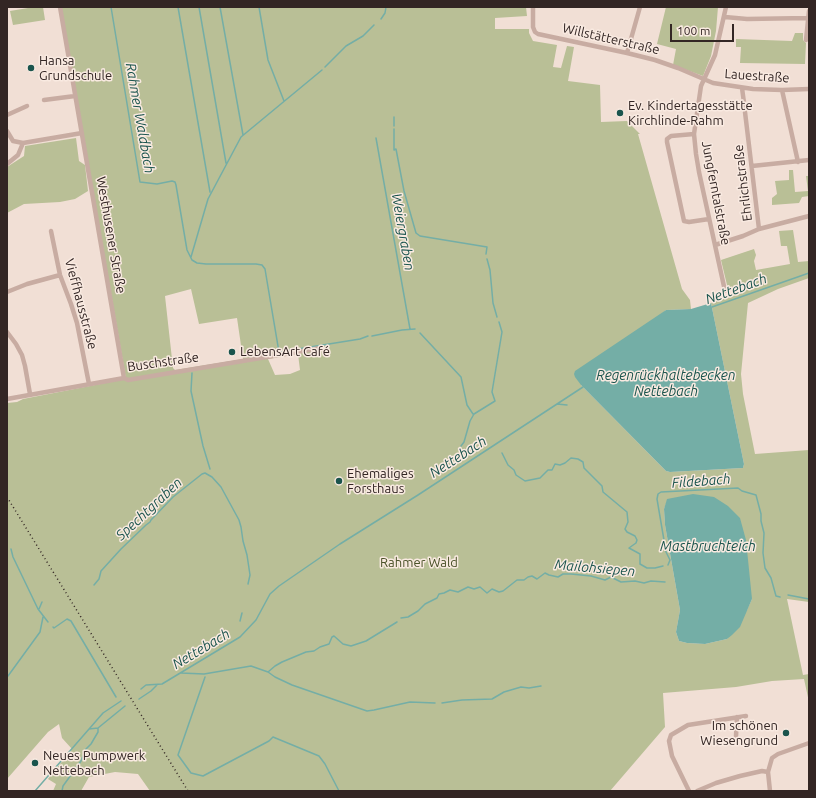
<!DOCTYPE html>
<meta charset="utf-8">
<style>
body{margin:0}
#map{position:relative;width:816px;height:798px;overflow:hidden;background:#f1dfd5;font-family:Ubuntu,sans-serif}
canvas{display:block}
.frame{position:absolute;inset:0;border:8px solid #332624;pointer-events:none}
.scale{position:absolute;left:670px;top:24px;width:64px;height:18px;box-sizing:border-box;border:2px solid #332624;border-top:0;padding-left:5px;font-size:12px;line-height:14px;white-space:nowrap;color:#332624;-webkit-text-stroke:3px #f9eae1;paint-order:stroke}
</style>
<div id="map">
<canvas width="816" height="798"></canvas>
<div class="frame"></div>
<div class="scale">100 m</div>
</div>
<script>
const ctx = document.querySelector('canvas').getContext('2d');
ctx.lineJoin = 'round';
function paint(path, color) { ctx.fillStyle = color; ctx.fill(path, 'evenodd'); }
const poly = rows => new Path2D(rows.map(r => 'M' + r).join(''));
function trace(path, color, width, dash) { ctx.strokeStyle = color; ctx.lineWidth = width; ctx.lineCap = dash ? 'butt' : 'round'; ctx.setLineDash(dash || []); ctx.stroke(path); }
function write(font, color, halo, rows, align = 'center') {
  ctx.font = font + ' Ubuntu,sans-serif'; ctx.lineWidth = 3; ctx.setLineDash([]); ctx.textBaseline = 'middle'; ctx.strokeStyle = halo; ctx.fillStyle = color; for (const [text, x, y, turn = 0] of rows) {
    ctx.save(); ctx.translate(x, y); ctx.rotate((+turn || 0) * Math.PI / 180); ctx.textAlign = isNaN(turn) ? turn : align; if (halo) ctx.strokeText(text, 0, 0); ctx.fillText(text, 0, 0); ctx.restore();
  }
}
paint(poly([
 [34,7,43,7,45,20,13,25,10,11],
 [61,7,526,7,527,16,495,18,495,29,529,29,529,33,533,41,557,45,553,67,561,68,567,46,574,47,568,81,600,85,601,122,627,121,640,134,638,134,682,289,690,300,691,309,666,310,581,385,666,471,670,472,743,468,744,464,711,303,726,296,749,288,745,286,728,289,721,260,754,249,756,255,754,261,756,270,790,264,787,246,781,246,779,231,793,230,798,262,809,261,809,278,778,289,748,303,741,374,743,394,755,454,809,450,809,602,787,599,803,675,809,674,809,702,804,679,772,681,736,687,663,693,665,727,610,791,150,791,138,774,115,772,89,777,81,791,53,791,56,784,48,779,72,749,62,738,59,724,48,732,7,779,7,403,17,402,23,399,126,379],
 [191,289,199,324,237,318,243,359,175,370,173,368,165,296],
 [298,354,300,370,290,374,275,375,268,359],
 [668,499,752,599,747,610,727,639,705,644,687,643,679,641,676,632,680,610,665,525,664,509],
 [666,7,718,7,716,31,711,56,703,76,673,65,676,49,657,44],
 [795,33,803,33,803,40,806,43,805,64,740,63,741,47,736,47,736,39,792,41],
 [76,138,79,161,85,165,88,191,75,199,60,202,24,204,7,213,7,167,24,156,25,146],
 [789,170,793,170,795,192,808,191,806,176,809,176,809,196,802,197,799,203,772,205,772,198,777,194,775,181,789,180]
]), '#b9bf96');
paint(poly([
 [711,303,744,464,743,468,670,472,666,471,581,385,575,377,574,374,575,371,666,310,691,309],
 [693,494,714,497,728,506,740,518,746,540,752,599,740,627,732,635,727,639,705,644,687,643,679,641,676,632,680,610,665,525,664,509,667,499]
]), '#74aea6');
trace(poly([
 [111,7,140,182,157,184,172,181,175,182,176,185,187,250,192,260,197,263,206,264,256,264,262,265,265,269,267,281,279,352,360,339,368,336],
 [178,7,210,192],
 [199,7,226,163],
 [220,7,243,135],
 [259,7,268,60,284,101],
 [381,19,385,13,386,7],
 [325,67,346,46,363,36,374,25],
 [394,126,394,117],
 [394,129,394,150,396,149,404,191,416,233,420,236,487,247,486,254],
 [376,138,410,329],
 [191,257,208,199,241,137,322,70],
 [487,259,490,270,493,303,497,317],
 [712,307,809,273],
 [420,333,461,377,467,405,473,414],
 [372,336,402,330,415,329],
 [192,373,191,391,203,446,210,469],
 [557,404,567,405],
 [461,446,464,442,470,421,474,414,495,401,492,392,502,332,499,322],
 [502,453,508,465,514,470,516,475,525,481,540,478,548,470,552,470,555,464,560,465,565,463,571,458,578,459,583,462,584,468,602,486,603,492,627,512,628,522,625,529,627,532,635,536,637,540,636,543,629,548,640,554,640,564,647,568,655,568,663,566],
 [11,549,13,557,38,609,48,622],
 [668,565,670,560,666,552,657,499,658,494,661,492,738,488,742,491,756,495,761,514,761,521,764,533,763,553,765,568,771,578,776,596,780,597],
 [94,585,99,579,101,571,121,549,146,525,150,522,151,520,173,497,202,474,205,473,212,477,221,487,239,520,241,527,243,541,247,555,250,575,248,584],
 [788,595,809,599],
 [39,609,42,602],
 [401,618,408,617,418,611,425,604,437,598,439,594,444,593,450,590,458,592,468,587,474,589,480,587,487,593,492,589,499,592,503,591,517,580,524,580,528,577,532,576,537,579,545,573,549,575,558,577,563,574,571,574,591,576,605,580,611,577,621,582,635,581,644,583,651,581,665,582],
 [240,621,242,613],
 [53,627,54,628,67,619,71,621,116,697],
 [268,672,275,677,292,685,367,711,374,710,410,702,435,703],
 [181,673,204,674,251,666,268,672,275,666,282,662,306,652,314,651,320,647,329,644,332,637,334,636,343,644,351,646,366,641,397,622],
 [8,676,40,632,43,617],
 [205,677,178,755,191,773,203,776,269,741,273,737,319,756,325,764,339,791],
 [141,689,146,685,162,684,240,637,256,620,270,594,279,586,340,544,418,495,583,387],
 [139,699,151,691,157,685],
 [442,703,462,700,492,699,504,692,521,687,529,688,541,686],
 [89,729,98,728,125,706],
 [35,791,103,713,121,701],
 [62,791,63,786,81,761,86,749,91,744,98,732,98,728]
]), '#74aea6', 1.5);
trace(poly([
 [60,7,124,378],
 [533,7,533,27,535,32,538,34,627,53,655,60,678,68,713,83,753,89,782,90,809,89],
 [725,17,747,19,808,18],
 [806,40,809,11],
 [627,53,640,7],
 [742,88,745,110],
 [782,90,798,162],
 [44,100,75,96],
 [745,112,759,229],
 [7,115,27,106],
 [7,131,13,141,23,143,82,133],
 [694,134,671,136,667,139,667,142,684,221,689,222,709,219],
 [7,164,18,155,23,143],
 [752,166,809,160],
 [51,231,60,275,71,304,77,323,89,384],
 [715,245,743,236,759,229,809,216],
 [725,291,699,172,696,154,694,134,701,86,715,55,726,7],
 [7,292,27,284,60,275],
 [7,332,16,344,22,355,25,366,30,394],
 [7,399,124,378,128,380,321,348],
 [736,736,737,717],
 [689,791,672,756,669,741,671,735,688,725,746,716],
 [697,791,716,783,740,776,762,771,768,772],
 [770,791,768,772,772,758,778,754,809,743]
]), '#c8aca2', 4.5);
trace(poly([
 [7,497,188,791]
]), '#332624', 1.5, [1, 3]);
for (const [x, y, r, color] of [
 [31,68,4,"#1a544d"],
 [620,113,4,"#1a544d"],
 [232,352,4,"#1a544d"],
 [339,481,4,"#1a544d"],
 [786,733,4,"#1a544d"],
 [35,763,4,"#1a544d"]
]) { const dot = new Path2D(); dot.arc(x, y, r, 0, 2 * Math.PI); ctx.fillStyle = color; ctx.fill(dot); trace(dot, '#f9eae1', 1.5); }
write('13px', '#332624', '#f9eae1', [
 ["Willstätterstraße",611,39,13],
 ["Lauestraße",757,76,4],
 ["Ehrlichstraße",743,183,-97],
 ["Jungferntalstraße",716,193,79],
 ["Westhusener Straße",111,235,80],
 ["Vieffhausstraße",81,304,75],
 ["Buschstraße",163,362,-8]
]);
write('13px', '#332624', '#f9eae1', [
 ["Hansa",39,61],
 ["Grundschule",39,76],
 ["Ev. Kindertagesstätte",628,106],
 ["Kirchlinde-Rahm",628,121],
 ["LebensArt Café",240,352],
 ["Ehemaliges",347,474],
 ["Forsthaus",347,489],
 ["Im schönen",778,726,"right"],
 ["Wiesengrund",778,741,"right"],
 ["Neues Pumpwerk",43,756],
 ["Nettebach",43,771]
], 'left');
write('13px', '#4a5128', '#f9eae1', [
 ["Rahmer Wald",419,563]
]);
write('italic 14px', '#1a544d', '#f9eae1', [
 ["Rahmer Waldbach",140,118,80],
 ["Weiergraben",403,232,80],
 ["Nettebach",736,289,-20],
 ["Regenrückhaltebecken",666,375],
 ["Nettebach",666,391],
 ["Nettebach",458,457,-33],
 ["Fildebach",701,481,-4],
 ["Spechtgraben",149,509,-43],
 ["Mastbruchteich",708,546],
 ["Mailohsiepen",595,568,5],
 ["Nettebach",201,649,-31]
]);
</script>
